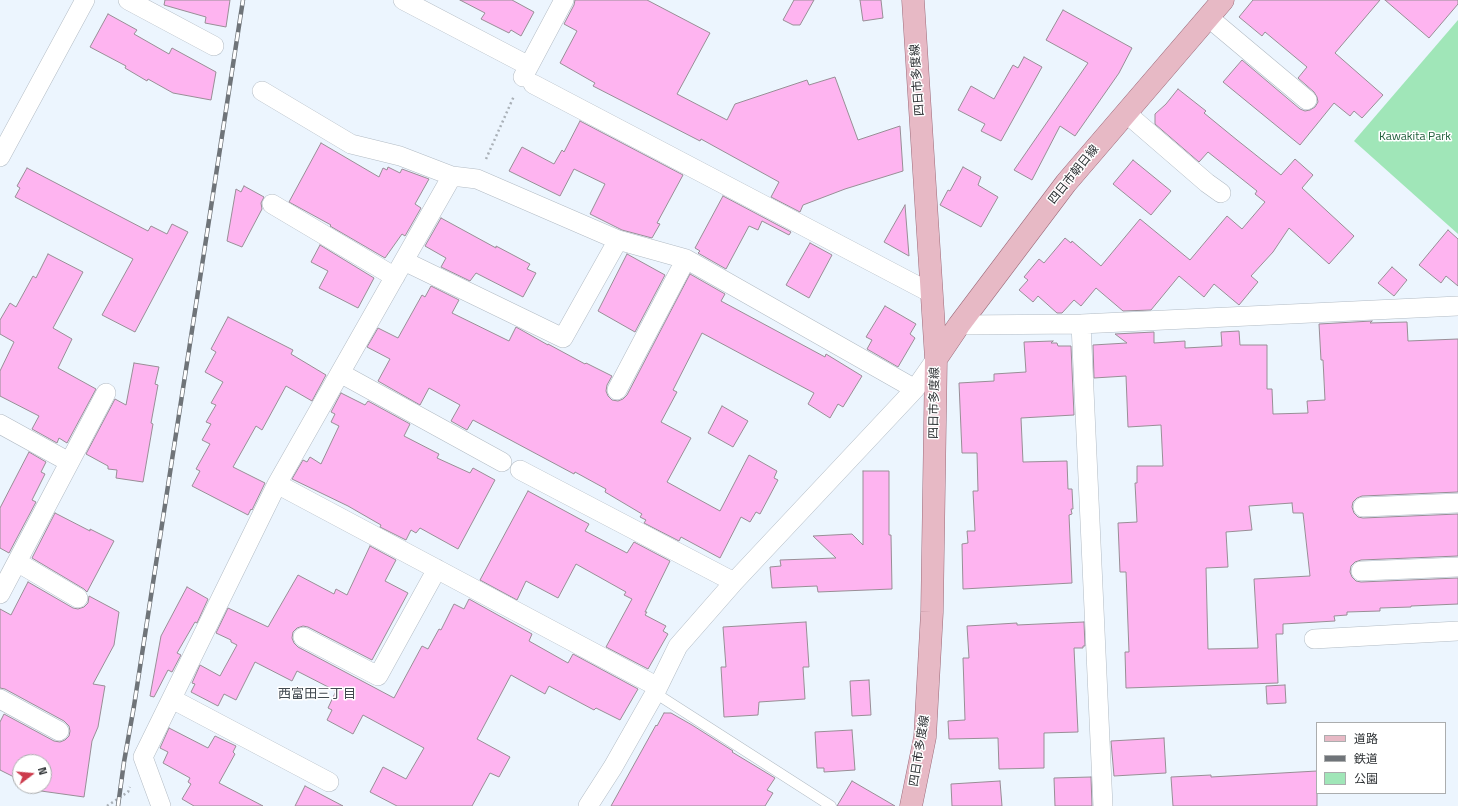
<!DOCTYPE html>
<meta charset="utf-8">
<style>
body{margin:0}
#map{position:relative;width:1458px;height:806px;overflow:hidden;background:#ecf5fe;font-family:"Titillium Web","Noto Sans JP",sans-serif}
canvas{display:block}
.legend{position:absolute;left:1316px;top:722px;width:130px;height:72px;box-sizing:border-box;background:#fff;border:1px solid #abadae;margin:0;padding:5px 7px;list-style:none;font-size:12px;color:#2e3235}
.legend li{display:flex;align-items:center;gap:8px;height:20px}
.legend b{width:20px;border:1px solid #abadae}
.north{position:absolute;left:12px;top:754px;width:40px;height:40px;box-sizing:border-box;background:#fff;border:1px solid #abadae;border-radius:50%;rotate:74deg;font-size:11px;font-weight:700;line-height:16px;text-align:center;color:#2e3235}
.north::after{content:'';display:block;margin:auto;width:14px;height:18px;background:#cc3b4c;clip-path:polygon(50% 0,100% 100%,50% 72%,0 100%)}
</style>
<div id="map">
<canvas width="1458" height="806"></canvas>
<ul class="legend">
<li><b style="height:5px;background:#e7b9c5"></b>道路</li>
<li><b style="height:5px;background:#6f7479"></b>鉄道</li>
<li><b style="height:11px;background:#a0e6b8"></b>公園</li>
</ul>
<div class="north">N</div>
</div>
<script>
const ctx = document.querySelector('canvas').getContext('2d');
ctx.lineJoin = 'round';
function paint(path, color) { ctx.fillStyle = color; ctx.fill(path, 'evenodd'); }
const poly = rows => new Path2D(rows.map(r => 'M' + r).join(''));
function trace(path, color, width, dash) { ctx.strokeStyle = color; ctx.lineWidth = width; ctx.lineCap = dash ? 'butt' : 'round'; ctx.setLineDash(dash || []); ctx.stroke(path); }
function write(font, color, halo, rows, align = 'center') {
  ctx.font = font + ' "Titillium Web","Noto Sans JP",sans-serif'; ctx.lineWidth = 3; ctx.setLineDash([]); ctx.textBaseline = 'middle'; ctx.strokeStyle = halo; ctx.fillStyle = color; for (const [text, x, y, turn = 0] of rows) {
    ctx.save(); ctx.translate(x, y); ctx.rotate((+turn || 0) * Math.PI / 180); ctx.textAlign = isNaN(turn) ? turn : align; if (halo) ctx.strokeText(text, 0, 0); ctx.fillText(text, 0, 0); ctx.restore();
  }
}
paint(poly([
 [1458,20,1458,234,1354,141]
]), '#a0e6b8');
const building = poly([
 [165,0,230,0,226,27,205,23,206,17,164,5,165,0],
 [460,0,512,0,534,12,521,36,511,30,509,33,481,19,485,13,460,0],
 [575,0,647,0,710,33,677,94,727,120,735,104,807,80,809,85,835,77,858,140,900,126,903,171,845,189,803,205,800,212,771,197,779,182,701,139,700,141,593,86,595,83,560,63,577,31,564,24,574,5,575,0],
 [794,0,814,0,800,25,793,25,783,20,794,0],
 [860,0,881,0,883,18,863,21,860,0],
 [1253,0,1380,0,1335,53,1383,95,1362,118,1354,111,1350,116,1334,103,1300,145,1223,82,1242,60,1300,109,1305,111,1310,110,1315,107,1318,102,1317,97,1314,92,1298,78,1307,67,1265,32,1262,36,1239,17,1253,0],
 [1385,0,1458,0,1458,4,1429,38,1385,0],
 [1063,10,1132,48,1119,73,1075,136,1060,126,1032,180,1014,170,1088,63,1046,40,1063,10],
 [108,14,137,30,134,34,169,54,172,48,216,72,211,100,173,93,148,79,147,81,125,68,126,66,90,47,108,14],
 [1024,57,1042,67,1001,141,981,131,985,124,958,110,971,86,994,99,1013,65,1018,68,1024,57],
 [1178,89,1206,111,1204,113,1237,140,1281,175,1295,159,1313,175,1302,188,1354,236,1329,264,1289,228,1273,252,1251,276,1258,282,1239,305,1214,284,1204,297,1179,276,1151,310,1123,311,1096,288,1081,306,1074,300,1062,313,1057,313,1038,296,1033,302,1019,290,1028,280,1024,277,1039,259,1044,263,1065,238,1071,243,1072,241,1101,266,1140,219,1190,260,1227,216,1242,229,1265,202,1255,194,1257,191,1208,152,1199,162,1155,124,1155,114,1166,104,1178,89],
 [580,121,683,175,657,223,660,224,652,238,622,230,590,214,605,184,574,169,560,196,509,171,522,147,554,164,562,150,564,152,580,121],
 [321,143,379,177,383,168,387,170,388,167,400,173,402,169,429,179,415,204,421,208,405,236,402,234,385,258,330,226,331,225,289,202,321,143],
 [1133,160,1171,191,1151,215,1113,184,1133,160],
 [963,167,981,177,978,185,998,197,981,227,940,205,948,190,950,191,963,167],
 [27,168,148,231,151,226,167,234,172,224,188,232,135,332,102,315,133,259,15,197,20,188,17,186,27,168],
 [244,186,264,197,261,203,262,209,242,247,227,241,236,189,241,192,244,186],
 [723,196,791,232,789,235,762,221,758,230,749,226,726,269,698,253,700,251,695,248,723,196],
 [905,205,909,256,884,242,905,205],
 [441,218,496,248,496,246,530,264,527,269,536,273,523,297,476,273,470,281,441,267,446,258,425,246,441,218],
 [1448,230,1458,239,1458,286,1446,276,1441,283,1419,265,1448,230],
 [810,243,832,255,809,298,786,285,810,243],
 [320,245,374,278,358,308,319,288,328,271,311,262,320,245],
 [48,254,83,272,53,328,72,339,58,368,96,389,67,443,59,438,57,443,32,429,39,416,0,396,0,371,14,342,0,334,0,320,10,303,16,307,33,276,36,278,48,254],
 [627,254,665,275,635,332,598,311,627,254],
 [1392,267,1407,280,1394,296,1378,283,1392,267],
 [690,274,725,294,721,301,825,357,826,354,862,376,843,407,838,404,830,418,808,404,814,393,702,333,673,390,677,392,661,422,691,438,667,482,720,511,749,455,777,471,774,478,778,480,760,514,756,512,750,522,741,517,720,558,681,537,679,541,644,523,646,520,640,517,642,514,605,492,606,489,575,472,574,474,473,420,467,430,451,421,460,405,429,388,420,405,378,381,390,359,367,347,378,328,398,338,422,295,425,297,431,286,459,300,452,313,509,341,516,327,548,345,548,344,585,364,586,363,612,376,607,385,606,391,608,396,612,400,618,401,623,399,627,395,690,274],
 [885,306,916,324,910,334,915,338,898,367,867,349,872,340,866,337,885,306],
 [228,317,293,350,291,354,326,375,312,401,286,386,262,430,256,426,233,467,265,483,252,510,251,509,248,515,192,486,200,471,196,469,210,444,202,440,211,424,206,422,216,405,211,403,223,382,205,372,216,352,211,349,228,317],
 [1372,321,1370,323,1407,322,1408,341,1458,339,1458,492,1362,496,1357,498,1353,502,1352,507,1354,513,1358,517,1363,518,1458,514,1458,556,1361,560,1355,562,1351,566,1350,572,1352,577,1356,581,1361,582,1458,578,1458,604,1411,606,1411,607,1380,608,1380,611,1347,612,1347,615,1334,616,1335,621,1283,624,1283,634,1276,634,1278,683,1126,688,1125,652,1129,652,1126,572,1120,572,1118,523,1137,522,1135,483,1137,483,1137,466,1163,466,1161,425,1128,427,1126,376,1094,378,1093,345,1127,343,1115,334,1154,332,1154,343,1185,341,1185,348,1222,346,1221,332,1239,331,1240,345,1267,345,1267,389,1272,389,1273,414,1308,413,1307,401,1325,400,1323,360,1321,360,1319,324,1372,321],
 [1292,503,1293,513,1303,513,1310,576,1254,579,1258,648,1208,649,1206,568,1228,567,1226,532,1252,530,1249,506,1292,503],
 [1053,341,1051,343,1057,343,1058,346,1071,346,1074,415,1021,418,1023,462,1067,461,1068,489,1072,489,1073,509,1071,509,1072,514,1069,515,1072,583,963,589,962,544,968,543,967,531,975,531,973,491,978,491,977,453,962,453,959,383,994,381,994,374,1026,372,1024,342,1053,341],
 [134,363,159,367,155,384,158,385,151,423,153,424,143,482,116,478,117,470,108,469,108,466,86,454,115,399,126,405,134,363],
 [341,393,365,405,368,401,410,424,404,436,439,454,437,458,470,473,473,468,495,480,458,549,420,528,416,533,411,530,406,540,380,527,381,525,348,506,292,479,303,460,307,462,310,457,321,464,339,426,331,422,335,414,331,412,341,393],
 [722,406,748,421,733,447,708,433,722,406],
 [29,452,46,462,41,472,45,474,32,500,36,502,9,553,0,548,0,508,29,452],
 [863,471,889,471,889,535,891,535,892,589,818,592,817,586,772,588,770,567,781,566,780,560,836,558,813,536,852,534,863,545,863,471],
 [528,491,589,524,585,531,627,553,634,542,670,561,645,612,647,612,645,615,666,626,663,631,668,634,648,669,606,647,632,599,624,595,626,592,576,564,558,598,526,581,517,600,480,580,528,491],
 [55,513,90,531,90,529,114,541,87,592,84,589,32,558,55,513],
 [370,546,396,560,385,581,408,593,372,660,308,627,303,626,297,628,293,632,292,638,294,643,298,647,394,698,422,646,428,649,439,629,441,630,454,604,464,609,469,599,532,634,529,641,568,663,573,654,638,689,620,720,596,708,594,710,549,686,545,694,511,675,477,739,510,757,499,777,490,773,472,806,397,806,370,792,383,767,406,779,424,748,363,715,353,734,327,720,332,710,328,708,336,691,297,671,292,681,255,662,236,700,224,694,218,706,191,692,195,684,192,683,200,665,220,676,237,645,231,642,231,640,216,633,228,608,268,627,298,575,334,594,336,589,347,595,370,546],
 [28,582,73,608,78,609,84,607,88,603,89,596,119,612,114,645,93,684,105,686,98,727,92,741,84,797,41,791,31,786,44,786,44,762,20,762,20,780,0,770,0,722,4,714,54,741,60,742,65,740,69,736,70,731,69,726,64,721,5,689,0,688,0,609,11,615,28,582],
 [187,587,208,599,197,623,195,622,177,653,181,655,172,672,168,670,154,697,150,696,161,636,187,587],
 [806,622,809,667,803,667,805,699,759,702,758,715,724,717,721,667,726,667,723,627,806,622],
 [1084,622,1085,646,1083,646,1083,648,1074,648,1078,732,1044,733,1044,768,999,769,998,738,949,739,948,721,965,720,963,658,969,658,967,626,1017,623,1017,625,1084,622],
 [869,680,871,715,852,716,850,681,869,680],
 [1285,685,1286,703,1267,704,1266,686,1285,685],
 [664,713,671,713,692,725,733,751,732,752,775,778,767,790,773,793,765,806,611,806,656,725,657,726,664,713],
 [169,728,208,748,215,736,236,746,233,752,235,754,219,783,263,806,194,806,182,799,191,784,188,782,190,778,163,763,168,752,160,748,169,728],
 [852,730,855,770,824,772,824,768,817,768,815,732,852,730],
 [1164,738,1166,773,1114,776,1111,741,1164,738],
 [1317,771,1317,806,1173,806,1171,777,1211,775,1211,777,1317,771],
 [1091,777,1092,806,1055,806,1054,778,1091,777],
 [852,781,895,806,837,806,852,781],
 [1000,781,1002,806,952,806,951,784,1000,781],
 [305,786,343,806,295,806,305,786]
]);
paint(building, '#feb4f0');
trace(building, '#988e96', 1);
const service = poly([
 [655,693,831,806]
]);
const minor = poly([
 [128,0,214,46],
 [403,0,529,66],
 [1208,17,1307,100],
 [523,77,564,0],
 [533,84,931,293],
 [262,91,351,144,400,156,452,176,477,179,618,240,686,259,915,389],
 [1126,113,1207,183,1221,193],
 [0,157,85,0],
 [272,204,395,277],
 [404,261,563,338,618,240],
 [1081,324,1103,806],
 [959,325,1081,324,1458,306],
 [340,373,502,462],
 [617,390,686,259],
 [0,424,69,462],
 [520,470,734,582],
 [277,484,658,687],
 [1363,507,1458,503],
 [17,562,78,598],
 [1361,571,1458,567],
 [0,594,106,393],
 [303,637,378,676,437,569],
 [1314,639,1458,631],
 [0,699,59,731],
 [172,699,329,782],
 [161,806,143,757,277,484,452,176],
 [588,806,613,767,655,693,678,646,734,582,915,389,936,359]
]);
const primary = poly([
 [936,359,959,325,1066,183,1223,0],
 [911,806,925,737,932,612,936,359,913,0]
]);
trace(service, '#b2bbc4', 11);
trace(minor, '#b2bbc4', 20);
trace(primary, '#9c6b7a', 23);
trace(poly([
 [486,159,514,96],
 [107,806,128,792,130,787]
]), '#a9b0b7', 2.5, [2, 3]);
trace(service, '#fff', 10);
trace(minor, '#fff', 19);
trace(primary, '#e7b9c5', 22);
const rail = poly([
 [118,806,124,762,134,706,243,0]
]);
trace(rail, '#6f7479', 4.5);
trace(rail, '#fff', 3, [9]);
write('12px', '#2e3235', '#fff', [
 ["四日市多度線",918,80,-94],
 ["四日市朝日線",1074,175,-51],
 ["四日市多度線",935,403,-89],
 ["四日市多度線",920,751,-81]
]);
write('12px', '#23603d', '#fff', [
 ["Kawakita Park",1415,137]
]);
write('13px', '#414950', '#fff', [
 ["西富田三丁目",317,695]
]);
</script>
